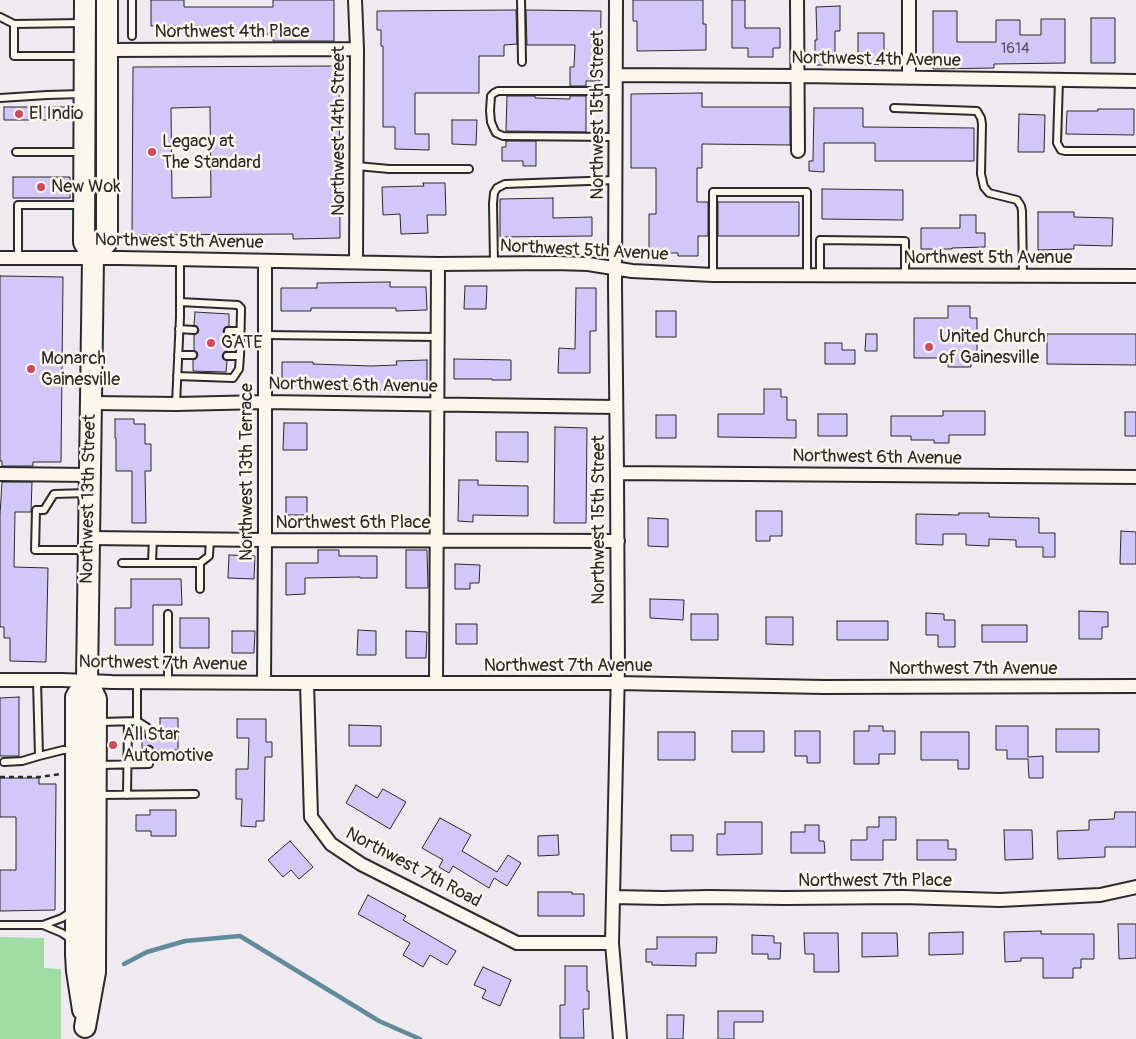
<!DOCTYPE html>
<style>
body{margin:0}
canvas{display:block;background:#efe9f0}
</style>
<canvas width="1136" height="1039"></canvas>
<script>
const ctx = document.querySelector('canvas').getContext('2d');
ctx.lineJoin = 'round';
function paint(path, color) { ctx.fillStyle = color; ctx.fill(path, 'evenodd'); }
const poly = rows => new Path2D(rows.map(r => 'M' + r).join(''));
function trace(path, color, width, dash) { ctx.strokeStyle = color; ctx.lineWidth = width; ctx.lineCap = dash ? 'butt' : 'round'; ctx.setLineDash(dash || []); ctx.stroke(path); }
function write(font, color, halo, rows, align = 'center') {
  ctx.font = font + ' Pangolin,sans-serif'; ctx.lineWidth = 5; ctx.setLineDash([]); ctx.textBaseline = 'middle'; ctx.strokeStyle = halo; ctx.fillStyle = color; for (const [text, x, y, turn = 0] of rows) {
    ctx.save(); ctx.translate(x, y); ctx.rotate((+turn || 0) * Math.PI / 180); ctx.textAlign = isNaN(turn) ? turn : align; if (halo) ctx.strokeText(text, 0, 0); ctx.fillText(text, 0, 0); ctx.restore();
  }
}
paint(poly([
 [0,937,44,938,44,968,61,969,61,1039,0,1039]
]), '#9fdda4');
trace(poly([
 [124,964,147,952,185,941,240,936,379,1021,420,1039]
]), '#608b9b', 4.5);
const building = poly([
 [151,0,184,0,184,7,273,7,273,0,334,0,334,41,273,41,273,34,202,35,202,26,151,26,151,0],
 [633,0,703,0,703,24,706,24,706,50,637,51,637,21,633,21,633,0],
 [732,0,745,0,745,28,780,28,780,48,773,48,773,57,748,57,748,48,732,48,732,0],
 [840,6,840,31,835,31,835,65,815,65,815,40,817,40,816,7,840,6],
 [516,10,517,44,504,45,504,56,479,56,479,93,415,93,415,134,429,134,429,150,395,149,395,127,383,127,383,46,381,46,381,30,377,30,377,11,516,10],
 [526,10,601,11,600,81,586,81,586,86,570,86,570,67,574,67,575,45,527,45,526,10],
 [933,11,957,11,957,42,996,42,996,20,1020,20,1020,35,1041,35,1041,19,1065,19,1065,63,994,64,994,68,933,69,933,11],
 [1091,18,1115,18,1115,63,1091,63,1091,18],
 [858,33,884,33,884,64,858,65,858,33],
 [339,66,340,238,293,239,293,234,132,235,133,67,339,66],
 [210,107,211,197,172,198,171,108,210,107],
 [702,93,702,107,790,107,790,145,702,144,702,168,697,168,697,202,708,202,708,236,698,236,698,256,678,256,678,253,649,253,649,214,656,214,656,168,631,168,631,94,702,93],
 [507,96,535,96,535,98,570,99,570,96,586,96,586,132,506,131,507,96],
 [4,107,65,107,65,120,4,120,4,107],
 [814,108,863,108,863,127,974,128,974,161,875,161,875,143,824,143,824,172,809,171,809,161,813,161,814,108],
 [1098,109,1134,109,1134,135,1066,134,1067,111,1098,111,1098,109],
 [1019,114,1045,115,1044,152,1018,152,1019,114],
 [452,120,477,120,476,145,452,144,452,120],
 [506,141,536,141,536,166,523,166,523,161,502,161,502,147,506,147,506,141],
 [13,177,70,177,70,198,13,198,13,177],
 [423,183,445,183,446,215,427,215,428,233,401,234,400,214,383,215,382,187,424,186,423,183],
 [822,189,903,190,903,220,822,219,822,189],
 [553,198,553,218,592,217,592,236,500,237,500,199,553,198],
 [718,202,799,202,799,236,718,236,718,202],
 [1038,212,1074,212,1074,217,1113,218,1112,246,1074,245,1074,249,1038,250,1038,212],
 [960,215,976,215,976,233,985,233,985,247,952,248,952,249,921,249,921,228,960,228,960,215],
 [0,276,63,277,61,462,33,462,33,466,2,466,2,461,0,461,0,276],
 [390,282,390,287,426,287,427,310,396,311,396,308,311,308,311,311,281,311,281,288,317,288,317,283,390,282],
 [465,286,487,286,486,309,464,309,465,286],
 [576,288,596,288,596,331,590,331,590,373,558,373,559,348,575,349,576,288],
 [948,306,970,306,970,318,977,318,977,358,971,358,971,367,948,367,948,358,914,358,914,318,948,318,948,306],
 [656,311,676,311,676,337,656,337,656,311],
 [195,312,229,314,229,326,225,327,223,331,224,334,228,336,227,351,224,352,222,356,223,359,227,361,226,372,193,371,193,360,196,359,198,355,197,352,194,350,194,335,198,333,199,330,197,326,194,325,195,312],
 [866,334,877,334,877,351,865,351,866,334],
 [1047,334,1136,334,1136,365,1047,364,1047,334],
 [825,343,842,343,842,350,855,350,855,364,825,364,825,343],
 [454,359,511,360,511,380,492,380,492,379,454,379,454,359],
 [427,360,427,384,390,385,390,390,336,390,336,389,317,389,317,385,282,385,282,362,313,362,313,364,371,366,397,365,396,361,427,360],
 [764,389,781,389,781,397,787,397,787,420,796,420,796,438,718,437,718,414,764,414,764,389],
 [943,411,985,411,985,435,949,435,949,443,934,443,934,440,911,440,911,436,891,436,891,416,943,416,943,411],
 [1125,412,1136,412,1136,436,1125,436,1125,412],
 [818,414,847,414,847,436,818,436,818,414],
 [656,415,676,415,676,438,656,438,656,415],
 [115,419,134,419,134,424,145,424,145,444,151,444,151,471,145,471,146,523,132,523,132,471,116,471,116,438,115,438,115,419],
 [284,423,307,423,307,450,283,450,284,423],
 [555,427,587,428,586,523,554,523,555,427],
 [496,432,528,432,528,462,496,461,496,432],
 [459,480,478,480,478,485,528,486,528,516,473,515,473,522,458,521,459,480],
 [2,482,32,482,31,512,15,512,14,567,48,568,46,662,10,661,10,638,4,638,4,627,0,627,0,515,2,482],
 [286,497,307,497,307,515,286,515,286,497],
 [756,511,782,511,782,536,770,536,770,541,756,541,756,511],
 [959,513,989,513,989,517,1039,518,1039,533,1055,533,1055,557,1043,557,1043,547,1016,547,1016,540,989,539,989,546,966,545,966,534,943,534,943,545,916,544,916,514,959,515,959,513],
 [648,518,668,519,668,547,648,546,648,518],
 [1121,531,1136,532,1136,564,1120,564,1121,531],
 [318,550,339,550,339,556,377,556,377,578,360,578,360,577,305,578,305,594,286,595,286,563,318,563,318,550],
 [406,550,427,550,428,588,406,588,406,550],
 [229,555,255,556,254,579,228,578,229,555],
 [455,564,480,565,479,583,470,583,470,589,455,589,455,564],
 [131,579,181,579,182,605,153,605,153,645,115,645,115,608,131,608,131,579],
 [650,599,684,600,683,620,650,618,650,599],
 [1079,611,1108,612,1108,627,1102,627,1102,639,1079,639,1079,611],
 [926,613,944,614,944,620,955,620,955,647,938,647,938,635,926,635,926,613],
 [691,614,718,614,718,640,691,640,691,614],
 [766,617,793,617,793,645,766,644,766,617],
 [180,618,209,618,209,648,180,648,180,618],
 [837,621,888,621,888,640,837,640,837,621],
 [456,624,477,624,477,644,456,644,456,624],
 [982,625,1027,625,1027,642,982,642,982,625],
 [358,630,376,631,376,655,357,655,358,630],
 [232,631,255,631,254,653,232,653,232,631],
 [406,631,427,632,426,658,406,658,406,631],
 [19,697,19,756,0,756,0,698,19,697],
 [160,718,178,718,178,750,154,750,152,746,149,745,145,747,144,750,142,750,142,735,144,735,145,738,149,740,152,739,154,735,160,735,160,718],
 [237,719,266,719,266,742,272,742,272,757,265,757,264,821,256,821,256,827,241,826,242,799,236,799,236,769,248,769,249,738,237,738,237,719],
 [349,725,381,726,381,746,349,746,349,725],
 [869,726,883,726,883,731,895,731,895,754,879,754,879,764,854,764,854,731,869,731,869,726],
 [996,726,1028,726,1028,757,1043,756,1043,778,1029,778,1028,759,1007,759,1007,750,996,750,996,726],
 [1056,729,1099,729,1099,752,1056,752,1056,729],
 [732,731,764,731,764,752,732,752,732,731],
 [795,731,820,731,820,763,807,763,807,756,795,756,795,731],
 [658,732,695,732,695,760,658,760,658,732],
 [921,732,969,732,969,769,958,769,958,760,921,760,921,732],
 [0,778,39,778,39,784,56,784,55,910,0,911,0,870,16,870,16,817,0,817,0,778],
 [356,785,377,798,383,789,406,802,390,829,346,803,356,785],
 [150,810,176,810,176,836,151,836,151,831,136,831,136,815,150,815,150,810],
 [1115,812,1136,812,1136,847,1105,847,1105,857,1058,859,1057,831,1089,830,1089,820,1114,819,1115,812],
 [879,817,896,817,896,840,883,840,883,860,851,860,851,840,867,840,867,827,879,827,879,817],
 [440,818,471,835,462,851,497,872,508,855,521,863,507,886,494,878,489,888,453,866,449,873,439,867,443,860,422,848,440,818],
 [725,822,762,822,762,854,717,855,717,834,725,834,725,822],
 [805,825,819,825,819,841,824,841,825,853,791,853,791,832,805,832,805,825],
 [1004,830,1032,830,1033,859,1005,860,1004,830],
 [558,835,559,855,538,856,538,836,558,835],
 [671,835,693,835,693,851,671,851,671,835],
 [917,840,948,840,948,849,956,849,956,860,917,860,917,840],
 [290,841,313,867,299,879,291,870,283,877,268,860,290,841],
 [538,892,572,892,572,894,584,894,584,916,538,916,538,892],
 [368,895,406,916,403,920,456,951,447,965,430,955,423,967,403,955,410,943,358,914,368,895],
 [1118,924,1136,924,1136,958,1119,959,1118,924],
 [1041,931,1041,934,1094,934,1094,959,1081,959,1081,968,1073,968,1073,978,1043,978,1043,958,1021,958,1021,961,1005,962,1004,932,1041,931],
 [963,932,963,954,929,955,929,933,963,932],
 [804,933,838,933,839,972,814,972,814,954,805,954,804,933],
 [862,933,897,933,898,956,862,957,862,933],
 [752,935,774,936,774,943,781,943,780,959,768,959,768,954,752,954,752,935],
 [657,937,717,937,716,953,696,953,696,966,652,965,652,962,646,962,646,949,657,949,657,937],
 [565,966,587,966,587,991,589,991,589,1009,583,1009,584,1038,560,1038,560,1005,565,1005,565,966],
 [483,967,511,980,500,1006,482,998,486,990,474,985,483,967],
 [718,1011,763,1011,763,1022,734,1022,734,1039,718,1039,718,1011],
 [667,1015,684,1015,683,1039,667,1039,667,1015]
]);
paint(building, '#d2c7f9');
trace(building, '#2b2b2b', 1);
const lane = poly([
 [132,0,132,36],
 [521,0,522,62],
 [0,17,14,24],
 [81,56,14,56,14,24,82,23],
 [1059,80,1057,143,1061,150,1065,151,1136,151],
 [0,98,47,95,82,94],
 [894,108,977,111,981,118,982,124,981,174,984,187,989,193,1017,200,1021,206,1022,211,1023,276],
 [616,137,503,136,496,133,494,129,491,122,490,111,491,96,494,93,498,91,616,91],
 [16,152,81,152],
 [357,166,389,169,469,169],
 [18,258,18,205,81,205],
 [494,263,493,203,494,193,497,188,505,184,616,180],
 [713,275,713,192,807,192,807,275],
 [820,275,820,240,905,241,905,275],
 [179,329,194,330],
 [228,331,240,331],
 [265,335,438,337],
 [178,355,193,355],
 [227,356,240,356],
 [177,376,233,378,239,369,240,356,241,311,241,308,238,305,180,302],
 [176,404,180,317,180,259],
 [86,550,35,550,36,510,44,510,54,494,88,493],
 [152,562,153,538],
 [122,563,200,563,209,556,210,539],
 [200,589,200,563],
 [168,614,168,682],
 [37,681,39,756,63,750,75,750],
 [137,721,148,728,149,735],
 [100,722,137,721,137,682],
 [4,762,22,761,39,756],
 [99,765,149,764,149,750],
 [99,795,195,794],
 [127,795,128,722],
 [0,925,43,925,62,918,71,912],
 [43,925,62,933,71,939]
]);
const street = poly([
 [355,0,357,49,356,262],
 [616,0,615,285,617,473,618,668,612,943,620,1039],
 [797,0,798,151],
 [107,50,357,49],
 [616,75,798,76,1136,81],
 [909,78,909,0],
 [0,258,120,258,438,264,555,263,588,264,632,271,713,275,1136,276],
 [91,403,176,404,265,402,616,407],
 [617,473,1136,477],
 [0,474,90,475],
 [89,538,265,540,618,541],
 [0,680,62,680,112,682,307,683,617,683,824,687,1136,686],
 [264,682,265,540,265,261],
 [307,683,311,817,331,844,361,864,517,943,612,943],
 [436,683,438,264],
 [613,897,662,898,709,897,785,898,903,897,1000,900,1100,895,1136,887]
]);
const primary = poly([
 [93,258,107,242,107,0],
 [83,1010,77,971,76,955,76,697,87,680],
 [85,1027,95,972,96,699,87,680,93,258,84,242,85,0]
]);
trace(lane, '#2b2b2b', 10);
trace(street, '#2b2b2b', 16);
trace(primary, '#2b2b2b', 24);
trace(poly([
 [0,777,40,777,61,774]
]), '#2b2b2b', 2.5, [5, 4]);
trace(lane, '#fbf7ec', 6);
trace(street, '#fbf7ec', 12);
trace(primary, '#fbf7ec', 20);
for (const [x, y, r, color] of [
 [19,114,5,"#d1495b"],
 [152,152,5,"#d1495b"],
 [41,187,5,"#d1495b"],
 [211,343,5,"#d1495b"],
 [929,347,5,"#d1495b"],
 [31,369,5,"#d1495b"],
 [113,745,5,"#d1495b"]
]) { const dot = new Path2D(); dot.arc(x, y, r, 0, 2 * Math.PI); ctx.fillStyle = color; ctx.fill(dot); trace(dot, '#fbf7ec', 2); }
write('15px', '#55525e', null, [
 ["1614",1015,49]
]);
write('18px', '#2b2b2b', '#fbf7ec', [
 ["Northwest 4th Place",232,32],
 ["Northwest 4th Avenue",876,60,1],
 ["Northwest 15th Street",598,115,-90],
 ["Northwest 14th Street",339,131,-90],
 ["Northwest 5th Avenue",179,242,1],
 ["Northwest 5th Avenue",584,251,3],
 ["Northwest 5th Avenue",988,258],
 ["Northwest 6th Avenue",353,386,1],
 ["Northwest 6th Avenue",877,458,1],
 ["Northwest 13th Terrace",247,472,-90],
 ["Northwest 13th Street",89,499,-89],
 ["Northwest 15th Street",599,520,-90],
 ["Northwest 6th Place",353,523],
 ["Northwest 7th Avenue",163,664,1],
 ["Northwest 7th Avenue",568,666],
 ["Northwest 7th Avenue",973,669],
 ["Northwest 7th Road",413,868,28],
 ["Northwest 7th Place",875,881]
]);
write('18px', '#2b2b2b', '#fbf7ec', [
 ["El Indio",29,114],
 ["Legacy at",162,142],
 ["The Standard",162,163],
 ["New Wok",51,187],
 ["United Church",939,337],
 ["of Gainesville",939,358],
 ["GATE",221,343],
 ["Monarch",41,359],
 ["Gainesville",41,380],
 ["All Star",123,735],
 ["Automotive",123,756]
], 'left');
</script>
